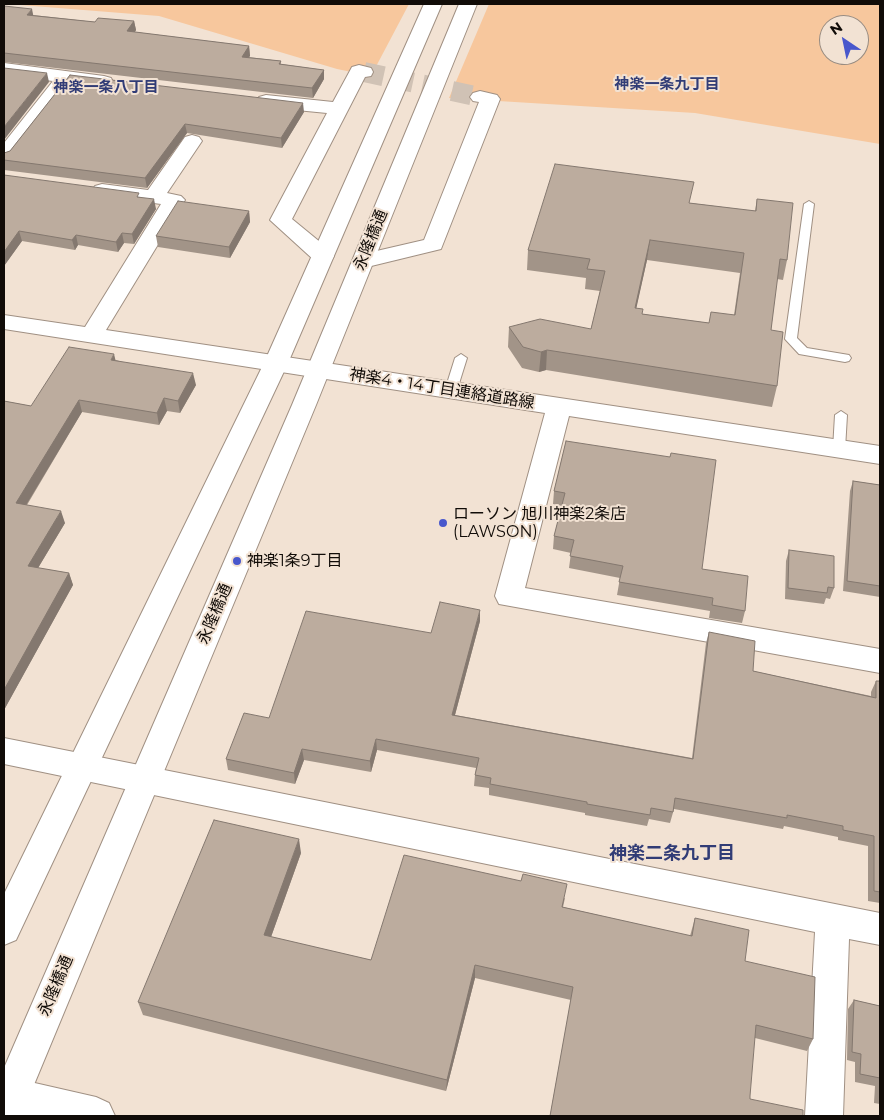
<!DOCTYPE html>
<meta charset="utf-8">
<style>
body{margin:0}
#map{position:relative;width:884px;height:1120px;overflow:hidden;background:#f2e2d3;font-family:Montserrat,sans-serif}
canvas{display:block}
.frame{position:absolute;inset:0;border:5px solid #110c08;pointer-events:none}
.north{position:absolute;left:819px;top:15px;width:50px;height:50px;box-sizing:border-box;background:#f2e2d3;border:1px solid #988c82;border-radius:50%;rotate:326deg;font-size:14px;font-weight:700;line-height:20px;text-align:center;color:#110c08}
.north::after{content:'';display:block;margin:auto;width:18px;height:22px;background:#4857cc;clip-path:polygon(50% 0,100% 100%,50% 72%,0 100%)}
</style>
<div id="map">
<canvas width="884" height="1120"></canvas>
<div class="frame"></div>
<div class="north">N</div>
</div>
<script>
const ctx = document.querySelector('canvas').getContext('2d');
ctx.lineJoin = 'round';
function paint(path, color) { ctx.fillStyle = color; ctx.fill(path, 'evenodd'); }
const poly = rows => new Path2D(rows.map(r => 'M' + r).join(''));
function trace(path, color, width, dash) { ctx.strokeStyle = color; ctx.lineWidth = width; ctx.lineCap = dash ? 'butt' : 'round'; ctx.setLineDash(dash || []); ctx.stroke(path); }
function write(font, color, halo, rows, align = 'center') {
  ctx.font = font + ' Montserrat,"Noto Sans JP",sans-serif'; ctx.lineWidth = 4; ctx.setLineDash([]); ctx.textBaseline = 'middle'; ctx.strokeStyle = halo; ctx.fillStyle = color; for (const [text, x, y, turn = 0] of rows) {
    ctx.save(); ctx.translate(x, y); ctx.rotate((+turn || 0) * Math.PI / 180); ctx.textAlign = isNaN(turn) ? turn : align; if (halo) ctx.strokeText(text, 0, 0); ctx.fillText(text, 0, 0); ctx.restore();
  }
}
paint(poly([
 [8,4,409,4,371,76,337,69,159,16],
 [489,4,880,4,880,144,695,113,449,98],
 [829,25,859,25,859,55,829,55]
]), '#f7c79d');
trace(poly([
 [364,72,480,97]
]), '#d0c2b5', 20, [20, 10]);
const service = poly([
 [809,201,814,204,797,338,807,348,849,355,851,358,849,361,845,362,799,354,785,339,804,204,809,201],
 [461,354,467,358,457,390,455,393,447,393,445,390,455,358,461,354],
 [841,411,847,415,845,449,844,452,839,453,834,452,833,449,835,415,841,411]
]);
const minor = poly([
 [4,63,104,76,111,78,113,82,111,86,104,88,71,83,11,160,4,162,4,143,53,81,4,75,4,63],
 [359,65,371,68,373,72,371,76,365,77,292,219,331,251,334,256,331,261,323,263,315,261,270,220,327,113,266,107,259,105,256,101,259,97,266,95,333,102,352,67,359,65],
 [480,91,497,95,500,99,441,249,363,268,355,266,352,261,355,256,424,240,479,102,473,101,470,97,473,93,480,91],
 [192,135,199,137,202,141,167,193,181,196,185,200,106,330,880,446,880,464,569,416,525,588,880,649,880,673,499,604,495,596,545,413,4,329,4,315,85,327,161,204,102,196,95,194,92,190,95,186,102,184,148,190,185,137,192,135],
 [4,738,880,913,880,945,849,939,843,1116,805,1116,815,932,4,764,4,738]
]);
const tertiary = poly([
 [4,1076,96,1097,109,1103,115,1116,19,1116,4,1113,4,1076]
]);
const primary = poly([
 [424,4,442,4,288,363,16,940,4,945,4,894,264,363,424,4],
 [459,4,477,4,316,405,21,1116,4,1116,4,1068,292,405,459,4]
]);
trace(service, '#a09083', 2);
trace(minor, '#a09083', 2);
trace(tertiary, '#a09083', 2);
trace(primary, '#a09083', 2);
paint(service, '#fff');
paint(minor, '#fff');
paint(tertiary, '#fff');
paint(primary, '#fff');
paint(poly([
 [4,6,33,15,95,22,134,21,136,30,135,32,249,46,250,56,248,57,281,61,281,64,324,70,324,79,313,98,4,62],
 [70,75,304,112,282,148,187,133,147,188,4,170,4,153,10,151],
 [4,175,140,197,156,209,134,244,124,243,118,252,78,245,75,250,22,241,4,266],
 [757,199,787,260,783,280,777,279,771,330,777,386,772,407,546,370,539,372,522,368,508,347,509,327,591,329,600,291,585,289,586,278,527,270,528,250,690,203,755,211],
 [647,260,740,273,734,315,709,323,642,314,636,308],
 [249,211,250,222,230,258,158,247,156,236],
 [116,360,196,385,180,413,167,411,159,425,82,412,27,505,65,523,38,568,69,573,73,585,4,710,4,401,31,406],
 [566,441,745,611,742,623,709,618,710,611,617,595,620,578,569,568,571,553,553,549,554,536,562,506,553,504,554,491],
 [853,481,880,485,880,597,843,591,850,491],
 [789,550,834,588,830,599,826,598,824,604,785,599,786,561],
 [480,621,455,715,692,758,706,643,709,632,753,671,871,696,871,692,876,681,880,681,880,903,868,901,868,846,838,840,838,837,784,826,783,829,674,809,670,823,649,819,647,826,585,815,585,813,489,795,489,788,474,786,475,775,476,768,377,750,371,772,304,760,295,784,228,770,226,759,269,718,431,633],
 [301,853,271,937,371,960,565,898,563,907,690,936,695,918,745,961,813,1039,807,1051,755,1038,550,1116,571,1000,475,978,446,1091,143,1015,138,1002],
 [854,1000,880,1006,880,1104,874,1103,875,1086,855,1082,855,1062,847,1060,848,1009]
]), '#a29488');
paint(poly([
 [32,9,34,19,27,15],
 [134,21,136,30,129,40,127,31],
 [249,46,250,56,243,66,242,57],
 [324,70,324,79,313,98,312,88],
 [47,73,49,82,4,140,4,127],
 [303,103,304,112,282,148,281,138],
 [185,124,187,133,147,188,145,178],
 [154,199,156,209,134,244,132,234],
 [249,211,250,222,230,258,229,247],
 [19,231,22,241,4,266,4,252],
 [122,233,124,243,118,252,116,242],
 [76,235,78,245,75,250,72,240],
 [650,240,647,260,632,328,635,308],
 [547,350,546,370,539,372,541,352],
 [114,354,117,366,111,360],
 [193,373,196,385,180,413,178,401],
 [164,398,167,411,159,425,157,413],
 [79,400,82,412,20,515,16,503],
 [61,511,65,523,32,578,28,566],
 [69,573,73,585,4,710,4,690],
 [480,610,480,621,452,726,452,715],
 [376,739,377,750,371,772,370,761],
 [302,749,304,760,295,784,294,773],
 [299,839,301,853,267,948,264,935],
 [475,965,475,978,446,1091,447,1080]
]), '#84786f');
const building = poly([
 [4,6,32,9,27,15,95,22,98,18,134,21,127,31,249,46,242,57,281,61,279,64,324,70,312,88,4,53,4,6],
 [4,68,47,73,4,127,4,68],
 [70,75,303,103,281,138,185,124,145,178,4,160,4,153,10,151,70,75],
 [555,164,694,182,689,203,756,211,757,199,793,203,787,260,780,259,771,330,783,332,777,386,547,350,541,352,523,347,509,327,540,319,591,329,605,271,587,269,590,259,528,250,555,164],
 [650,240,744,253,735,315,711,312,709,323,642,314,643,309,635,308,650,240],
 [4,175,139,193,137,197,154,199,132,234,122,233,116,242,76,235,72,240,19,231,4,252,4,175],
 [178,201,249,211,229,247,156,236,178,201],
 [69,347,114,354,111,360,193,373,178,401,164,398,157,413,79,400,16,503,61,511,28,566,69,573,4,690,4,401,31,406,69,347],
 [566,441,670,457,671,453,716,460,702,569,748,576,745,611,712,605,713,598,619,582,623,566,570,556,574,540,554,536,565,493,554,491,566,441],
 [853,481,880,485,880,586,847,581,853,481],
 [789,550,834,556,834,588,828,587,827,593,788,588,789,550],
 [440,602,480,610,452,715,693,759,709,632,755,641,753,671,876,698,876,681,880,681,880,892,874,891,874,836,843,830,843,826,787,815,787,818,675,798,673,812,651,808,650,815,587,804,587,802,490,784,491,778,475,775,479,758,376,739,370,761,302,749,294,773,226,759,244,713,269,718,306,611,431,633,440,602],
 [214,820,299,839,264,935,371,960,404,855,521,881,523,874,567,884,562,907,692,936,695,918,749,930,745,961,815,977,813,1039,756,1025,750,1096,750,1099,803,1110,803,1116,550,1116,573,987,475,965,447,1080,138,1002,214,820],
 [854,1000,880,1006,880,1095,880,1078,860,1074,861,1054,852,1052,854,1000]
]);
paint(building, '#bcac9e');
trace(building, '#84786f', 1);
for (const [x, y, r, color] of [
 [443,523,5,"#4857cc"],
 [237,561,5,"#4857cc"]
]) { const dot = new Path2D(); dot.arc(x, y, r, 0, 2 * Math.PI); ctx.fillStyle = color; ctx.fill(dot); trace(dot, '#f2e2d3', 2); }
write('bold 15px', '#313c76', '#f2e2d3', [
 ["神楽一条九丁目",667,85],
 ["神楽一条八丁目",106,88]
]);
write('16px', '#110c08', '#f2e2d3', [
 ["永隆橋通",371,240,-68],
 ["神楽4・14丁目連絡道路線",442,389,9],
 ["永隆橋通",215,614,-67],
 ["永隆橋通",56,986,-67]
]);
write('16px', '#110c08', '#f2e2d3', [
 ["ローソン 旭川神楽2条店",453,514],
 ["(LAWSON)",453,532],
 ["神楽1条9丁目",247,561]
], 'left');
write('bold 18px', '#313c76', '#f2e2d3', [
 ["神楽二条九丁目",672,854]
]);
</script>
